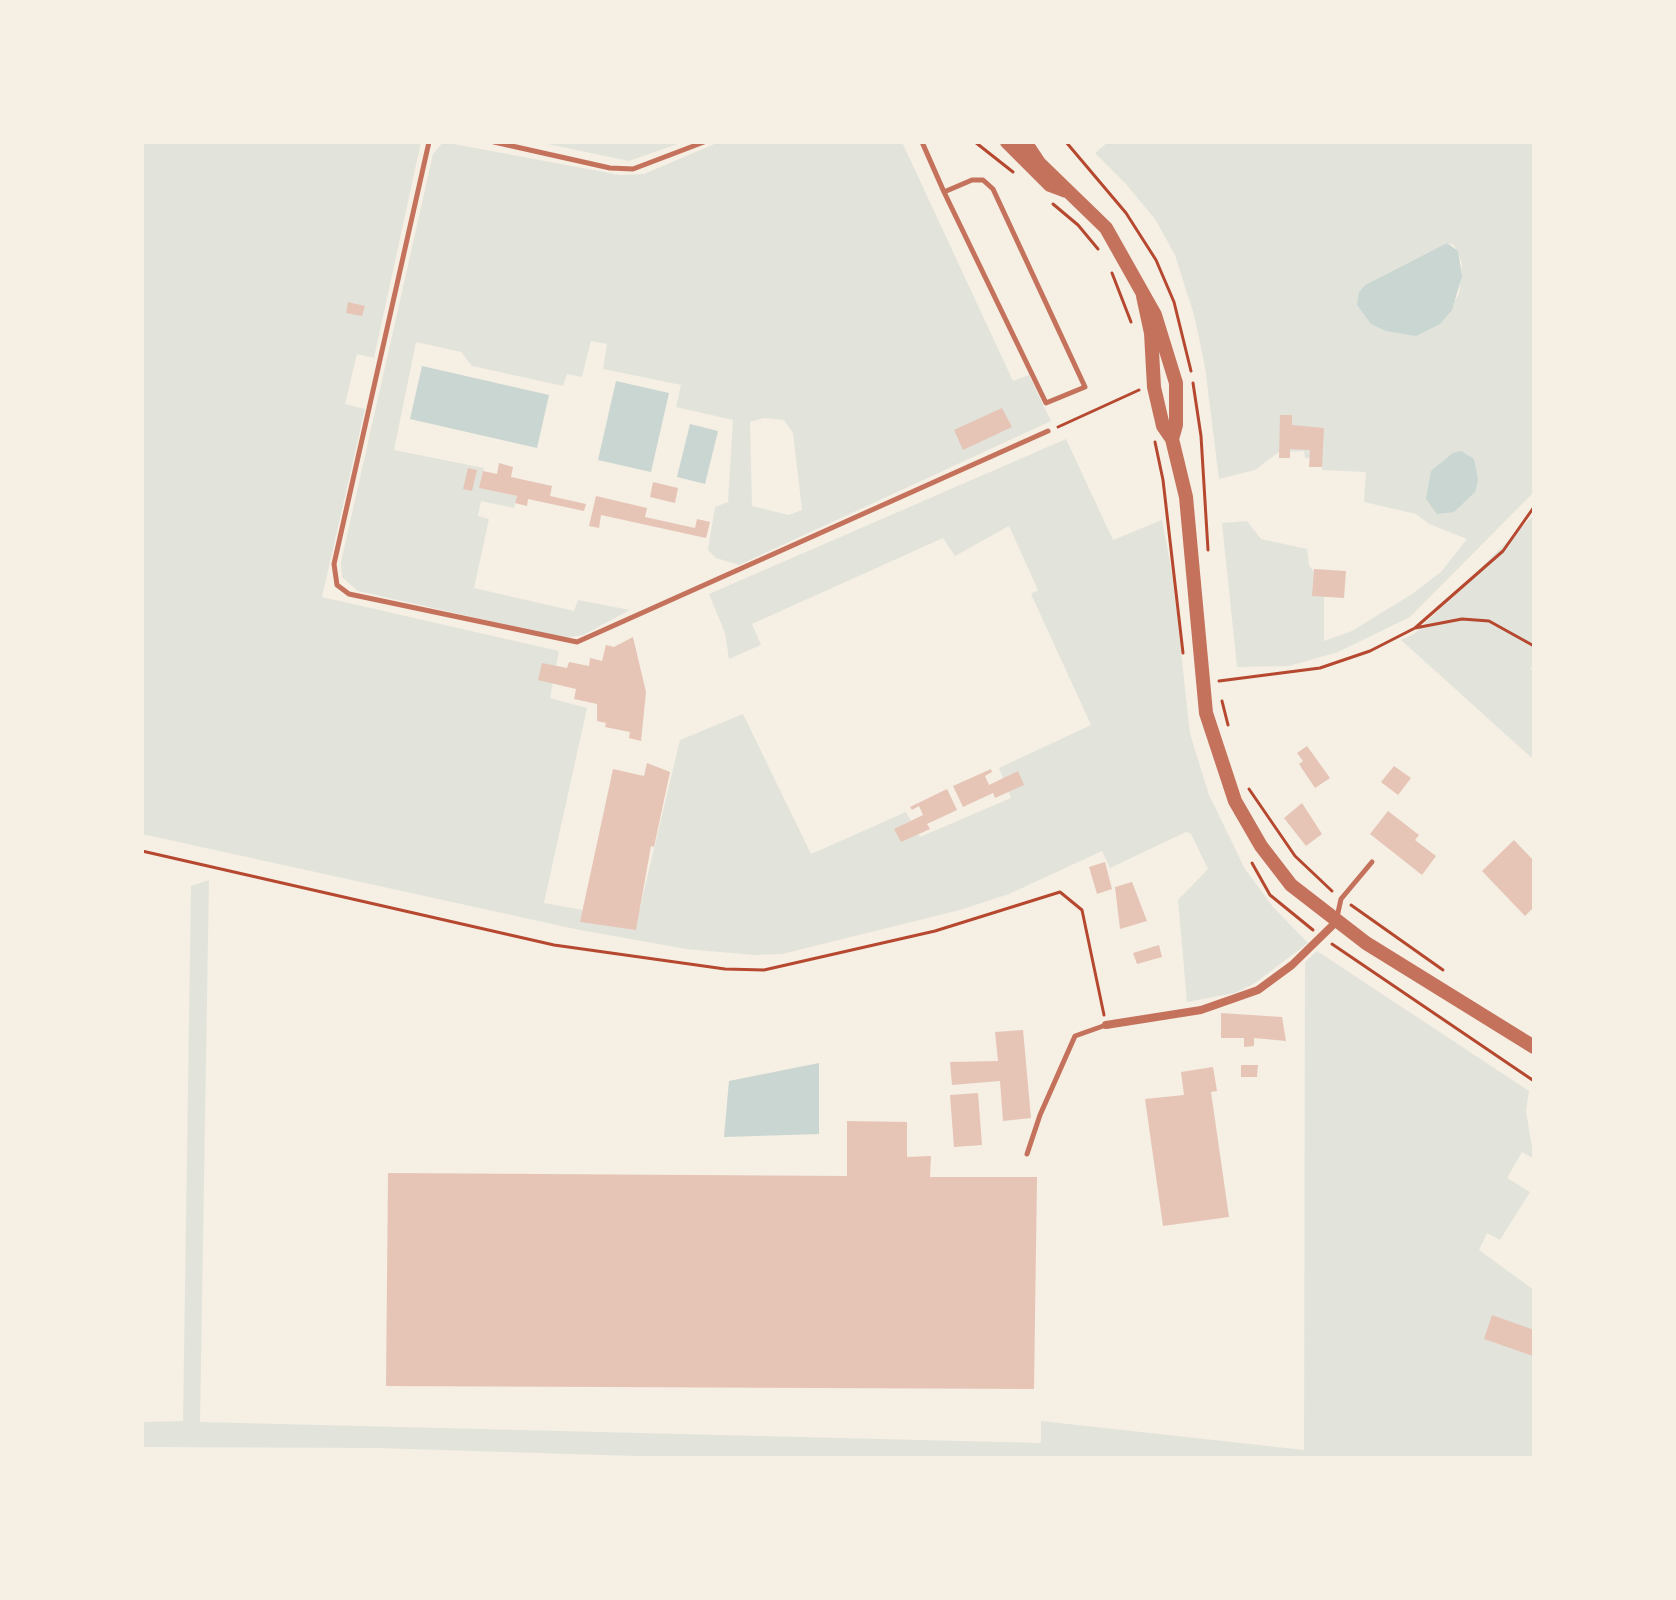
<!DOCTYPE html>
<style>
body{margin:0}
#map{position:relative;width:1676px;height:1600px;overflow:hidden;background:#f6efe4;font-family:Cabin,sans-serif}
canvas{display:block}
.frame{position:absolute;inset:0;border:144px solid #f6efe4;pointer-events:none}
</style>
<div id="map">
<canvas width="1676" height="1600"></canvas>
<div class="frame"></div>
</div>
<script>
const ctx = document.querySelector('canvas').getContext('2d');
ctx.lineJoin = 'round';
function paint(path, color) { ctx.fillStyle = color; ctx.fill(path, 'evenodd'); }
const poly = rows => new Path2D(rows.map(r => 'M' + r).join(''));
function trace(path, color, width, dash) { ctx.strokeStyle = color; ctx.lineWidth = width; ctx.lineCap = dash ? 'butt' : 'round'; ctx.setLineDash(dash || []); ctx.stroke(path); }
paint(poly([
 [142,142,421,142,374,358,357,354,345,404,365,409,322,597,559,651,550,698,587,708,544,903,637,920,680,740,743,714,811,854,906,812,920,837,1011,798,999,768,1091,725,1031,594,1038,590,1009,526,955,556,943,538,752,624,761,645,729,659,725,633,709,594,1066,439,1113,540,1162,520,1173,578,1190,734,1209,795,1245,869,1273,907,1308,943,1255,983,1235,993,1187,1002,1178,900,1208,869,1191,834,1186,832,1110,868,1102,851,1009,894,960,910,782,954,754,955,686,949,575,929,142,834],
 [443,142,620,175,644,174,719,142,902,142,1013,381,1029,375,1051,421,739,565,716,558,708,550,715,507,728,502,733,420,676,407,681,385,603,369,607,344,591,341,582,377,567,374,563,386,472,366,461,352,416,342,394,450,484,468,480,488,517,496,514,508,481,501,478,516,489,519,474,588,574,611,578,600,630,610,583,635,565,638,358,591,342,577,341,562,433,154],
 [764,418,784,420,793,433,802,510,789,515,752,506,750,422],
 [538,142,683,142,629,161],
 [1108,142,1534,142,1534,492,1410,617,1338,652,1289,666,1237,667,1222,523,1247,521,1261,539,1307,549,1309,565,1324,586,1324,641,1352,631,1412,594,1441,572,1467,539,1429,524,1416,514,1364,502,1366,472,1322,470,1322,458,1305,458,1304,451,1279,452,1255,470,1219,479,1205,367,1194,315,1175,255,1155,219,1125,183,1095,153],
 [1447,243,1454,245,1462,263,1459,294,1440,324,1359,292,1365,285],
 [1534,515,1534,664,1530,669,1534,671,1534,760,1401,640,1414,634],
 [209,880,200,1422,1041,1443,1041,1421,1304,1450,1305,962,1317,951,1529,1091,1526,1111,1534,1159,1522,1152,1507,1178,1530,1192,1500,1240,1487,1233,1479,1250,1534,1290,1534,1458,701,1458,376,1448,142,1447,142,1422,183,1421,191,886]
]), '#e2e4dc');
paint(poly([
 [1447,243,1458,251,1462,276,1452,310,1440,324,1416,336,1386,331,1371,324,1357,305,1359,292,1365,285],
 [422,366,549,395,537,448,410,419],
 [616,381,669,393,651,472,598,460],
 [690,424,718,431,705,484,677,477],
 [1461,451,1474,459,1478,480,1475,492,1454,512,1437,514,1426,499,1431,471,1453,453],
 [819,1063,819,1134,724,1137,729,1081]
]), '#c9d6d2');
paint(poly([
 [348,302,365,306,362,316,346,313],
 [1002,408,1012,427,963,450,954,430],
 [1280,415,1292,415,1292,425,1324,428,1322,467,1309,467,1310,450,1290,449,1290,458,1279,458],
 [499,463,513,467,511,477,552,486,550,496,586,504,584,511,528,499,527,506,515,503,517,496,479,488,483,471,497,474],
 [468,468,477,470,472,491,463,489],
 [653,482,678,488,675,503,650,497],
 [596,496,647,508,645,517,695,528,697,519,710,522,706,538,601,515,599,528,589,526],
 [1314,569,1346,571,1344,598,1312,596],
 [633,637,646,692,641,741,629,738,630,732,605,727,606,723,597,721,597,704,574,699,576,689,538,680,542,663,567,668,569,662,589,666,590,658,602,661,606,645,614,647],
 [1307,746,1330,778,1315,788,1299,764,1303,761,1297,753],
 [647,763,670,772,654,847,651,846,636,930,580,922,613,769,644,776],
 [1394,766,1411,778,1398,795,1381,782],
 [991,769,992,772,985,776,989,785,1018,771,1024,785,995,798,993,793,963,807,953,786],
 [947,789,957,810,927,824,930,829,901,842,894,829,923,815,919,806,912,810,910,807],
 [1302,803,1322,834,1306,846,1284,818],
 [1388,811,1419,835,1415,840,1436,856,1422,875,1370,834],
 [1514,840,1534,861,1534,907,1525,916,1482,871],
 [1105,862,1112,889,1097,894,1089,867],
 [1132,882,1147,921,1120,929,1115,887],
 [1159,945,1162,957,1137,964,1133,953],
 [1221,1013,1282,1017,1286,1041,1254,1038,1254,1046,1244,1047,1244,1038,1221,1038],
 [1023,1030,1031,1118,1003,1121,1000,1081,952,1085,950,1062,998,1061,995,1032],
 [1241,1065,1258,1065,1257,1077,1241,1077],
 [1213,1067,1217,1091,1211,1092,1229,1217,1163,1226,1145,1099,1184,1095,1181,1072],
 [978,1093,982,1145,954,1147,950,1095],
 [847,1121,907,1122,907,1157,931,1156,930,1177,1037,1177,1034,1389,386,1386,388,1173,847,1176],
 [1492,1315,1534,1330,1533,1356,1484,1339]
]), '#e6c5b7');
trace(poly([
 [975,142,1013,172],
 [1066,142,1126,213,1156,260,1174,302,1191,371],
 [1053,204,1078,225,1098,249],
 [1112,273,1131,322],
 [1193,383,1201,436,1208,550],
 [1058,427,1139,390],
 [1155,442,1163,480,1183,653],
 [1415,628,1462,619,1489,621,1534,646],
 [1219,681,1320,668,1370,651,1415,628,1503,551,1534,507],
 [1222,701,1228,725],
 [1249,789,1295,856,1332,891],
 [142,851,554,945,725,969,764,970,935,931,1060,892,1082,910,1104,1015],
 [1252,863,1270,895,1313,930],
 [1351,905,1443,970],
 [1332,944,1534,1081]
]), '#b5482f', 3);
trace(poly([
 [429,142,334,564,337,585,349,594,577,642,1048,431],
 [494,142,610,168,633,169,704,142],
 [922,142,944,192,1046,403,1085,387,993,189,983,180,972,180,944,192],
 [1337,917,1341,899,1372,862],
 [1027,1154,1040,1115,1075,1036,1106,1025]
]), '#c5725c', 5);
trace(poly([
 [1106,1025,1201,1010,1258,990,1292,965,1336,922]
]), '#c5725c', 8);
trace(poly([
 [1007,142,1050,185,1066,191],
 [1025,142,1039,163,1106,228,1155,315,1176,383,1176,425,1172,439],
 [1143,296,1151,333,1154,387,1163,426,1172,439,1186,497,1206,713,1235,801,1261,846,1291,885,1366,943,1534,1047]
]), '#c5725c', 14);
</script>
